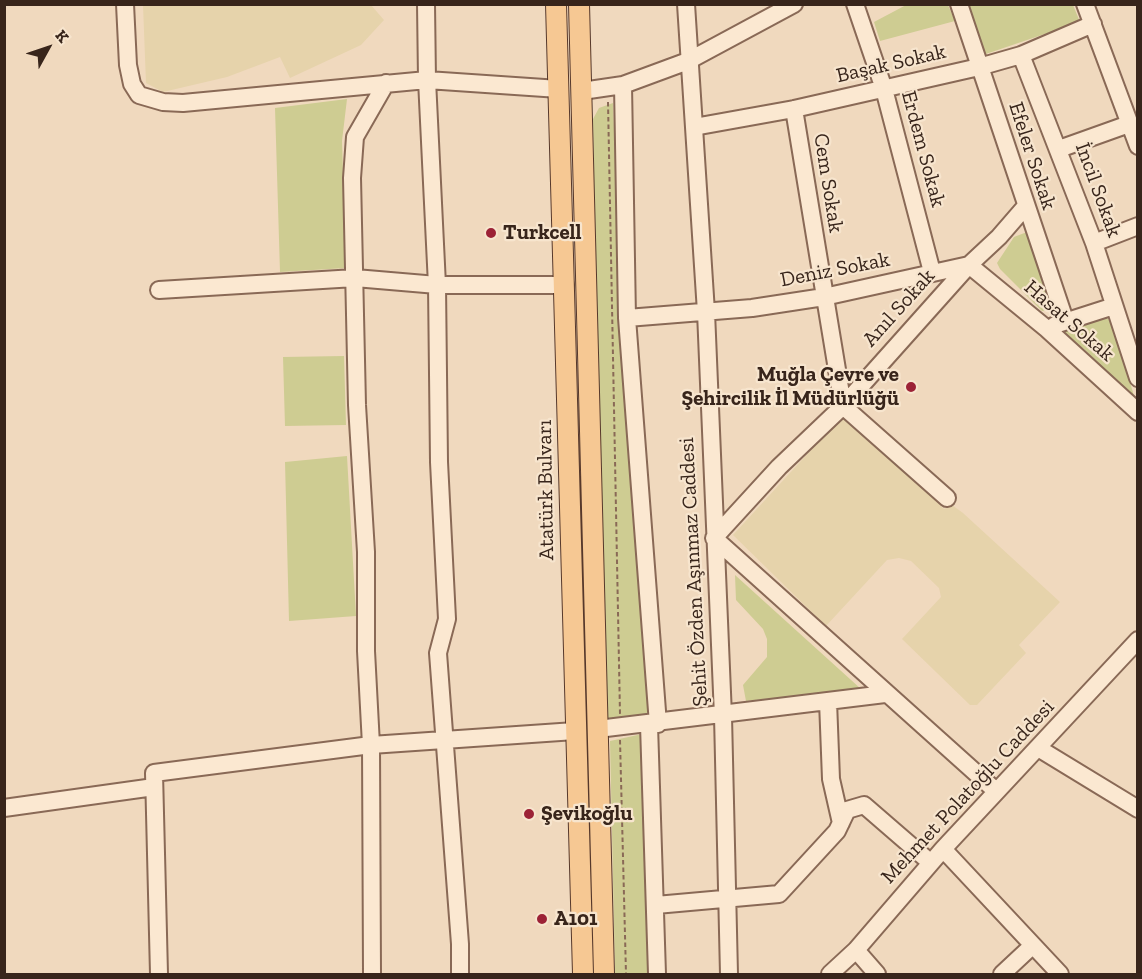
<!DOCTYPE html>
<meta charset="utf-8">
<style>
body{margin:0}
#map{position:relative;width:1142px;height:979px;overflow:hidden;background:#f0d9be;font-family:"Zilla Slab",serif}
canvas{display:block}
.frame{position:absolute;inset:0;border:6px solid #38251b;pointer-events:none}
.north{position:absolute;left:18px;top:18px;width:60px;height:60px;-webkit-text-stroke:4px #f7e5ce;paint-order:stroke;rotate:50deg;font-size:16px;font-weight:700;line-height:24px;text-align:center;color:#38251b}
.north::after{content:'';display:block;margin:auto;width:21px;height:27px;background:#38251b;clip-path:polygon(50% 0,100% 100%,50% 72%,0 100%)}
</style>
<div id="map">
<canvas width="1142" height="979"></canvas>
<div class="frame"></div>
<div class="north">K</div>
</div>
<script>
const ctx = document.querySelector('canvas').getContext('2d');
ctx.lineJoin = 'round';
function paint(path, color) { ctx.fillStyle = color; ctx.fill(path, 'evenodd'); }
const poly = rows => new Path2D(rows.map(r => 'M' + r).join(''));
function trace(path, color, width, dash) { ctx.strokeStyle = color; ctx.lineWidth = width; ctx.lineCap = dash ? 'butt' : 'round'; ctx.setLineDash(dash || []); ctx.stroke(path); }
function write(font, color, halo, rows, align = 'center') {
  ctx.font = font + ' "Zilla Slab",serif'; ctx.lineWidth = 4.5; ctx.setLineDash([]); ctx.textBaseline = 'middle'; ctx.strokeStyle = halo; ctx.fillStyle = color; for (const [text, x, y, turn = 0] of rows) {
    ctx.save(); ctx.translate(x, y); ctx.rotate((+turn || 0) * Math.PI / 180); ctx.textAlign = isNaN(turn) ? turn : align; if (halo) ctx.strokeText(text, 0, 0); ctx.fillText(text, 0, 0); ctx.restore();
  }
}
paint(poly([
 [143,5,371,5,384,20,361,45,290,78,280,57,227,77,163,92,146,83],
 [845,413,944,509,952,505,963,513,1060,602,1019,645,1026,653,977,705,970,705,902,639,941,597,939,588,911,561,899,558,887,560,826,626,733,535]
]), '#e6d3ab');
paint(poly([
 [908,4,948,5,955,21,880,41,874,22],
 [964,5,1073,5,1080,22,980,56],
 [347,99,342,141,346,268,280,272,275,108],
 [613,103,622,326,649,686,647,713,632,719,608,719,598,446,593,119,599,108],
 [1027,232,1051,303,1049,310,1042,311,1000,269,997,263,1014,237],
 [1105,316,1112,323,1135,399,1084,349,1061,334,1065,327],
 [344,356,346,425,285,426,283,357],
 [347,456,356,616,289,621,285,462],
 [735,575,861,689,746,701,743,685,767,657,767,639,763,629,736,600],
 [647,733,650,974,615,974,610,741]
]), '#cecc92');
const minor = poly([
 [125,4,128,65,132,84,139,95,163,102,183,103,427,80,559,89],
 [426,4,427,80,437,285,439,462,447,619,438,653,460,944,460,974],
 [686,4,706,312,723,716,729,974],
 [855,4,884,89,932,272],
 [959,4,1065,320],
 [1085,4,1138,146],
 [1021,55,1094,243,1138,378],
 [623,85,627,318,658,724],
 [582,91,623,85,688,61,794,4],
 [794,109,843,406,947,498],
 [694,127,794,109,979,67,1021,55,1093,24],
 [1059,149,1129,124],
 [1094,243,1138,226],
 [159,290,355,278,437,285,565,285],
 [627,318,752,308,824,297,969,265,999,237,1025,207],
 [1055,325,1114,306],
 [828,701,831,779,841,823],
 [649,725,657,974],
 [598,729,885,694],
 [1038,748,1138,809],
 [996,791,714,538,779,467,843,406,969,265,1047,329,1138,412],
 [4,808,154,787],
 [943,849,1060,974],
 [656,905,779,894,837,831,847,810,864,805,931,863],
 [856,950,877,974],
 [159,974,154,773,371,745,575,731],
 [372,974,371,745,366,651,366,552,357,405,352,178,355,137,386,83],
 [830,974,856,950,943,849,1138,640],
 [1002,974,1032,946]
]);
const major = poly([
 [556,4,583,974],
 [579,4,604,974]
]);
trace(minor, '#896956', 20);
trace(major, '#56382b', 22);
trace(poly([
 [608,102,620,714],
 [620,740,626,974]
]), '#896956', 2, [4.5, 3]);
trace(minor, '#fbe8d1', 16);
trace(major, '#f6c893', 20);
for (const [x, y, r, color] of [
 [491,233,6,"#9c2236"],
 [911,387,6,"#9c2236"],
 [529,814,6,"#9c2236"],
 [542,919,6,"#9c2236"]
]) { const dot = new Path2D(); dot.arc(x, y, r, 0, 2 * Math.PI); ctx.fillStyle = color; ctx.fill(dot); trace(dot, '#f7e5ce', 2); }
write('21px', '#38251b', '#f7e5ce', [
 ["Başak Sokak",891,64,-13],
 ["Erdem Sokak",923,149,75],
 ["Efeler Sokak",1032,156,72],
 ["Cem Sokak",828,183,81],
 ["İncil Sokak",1098,190,70],
 ["Deniz Sokak",835,270,-11],
 ["Anıl Sokak",899,308,-48],
 ["Hasat Sokak",1069,321,41],
 ["Atatürk Bulvarı",546,490,-91],
 ["Şehit Özden Aşınmaz Caddesi",694,572,-93],
 ["Mehmet Polatoğlu Caddesi",968,792,-47]
]);
write('bold 21px', '#38251b', '#f7e5ce', [
 ["Turkcell",503,233],
 ["Muğla Çevre ve",899,375,"right"],
 ["Şehircilik İl Müdürlüğü",899,399,"right"],
 ["Şevikoğlu",541,814],
 ["A101",554,919]
], 'left');
</script>
